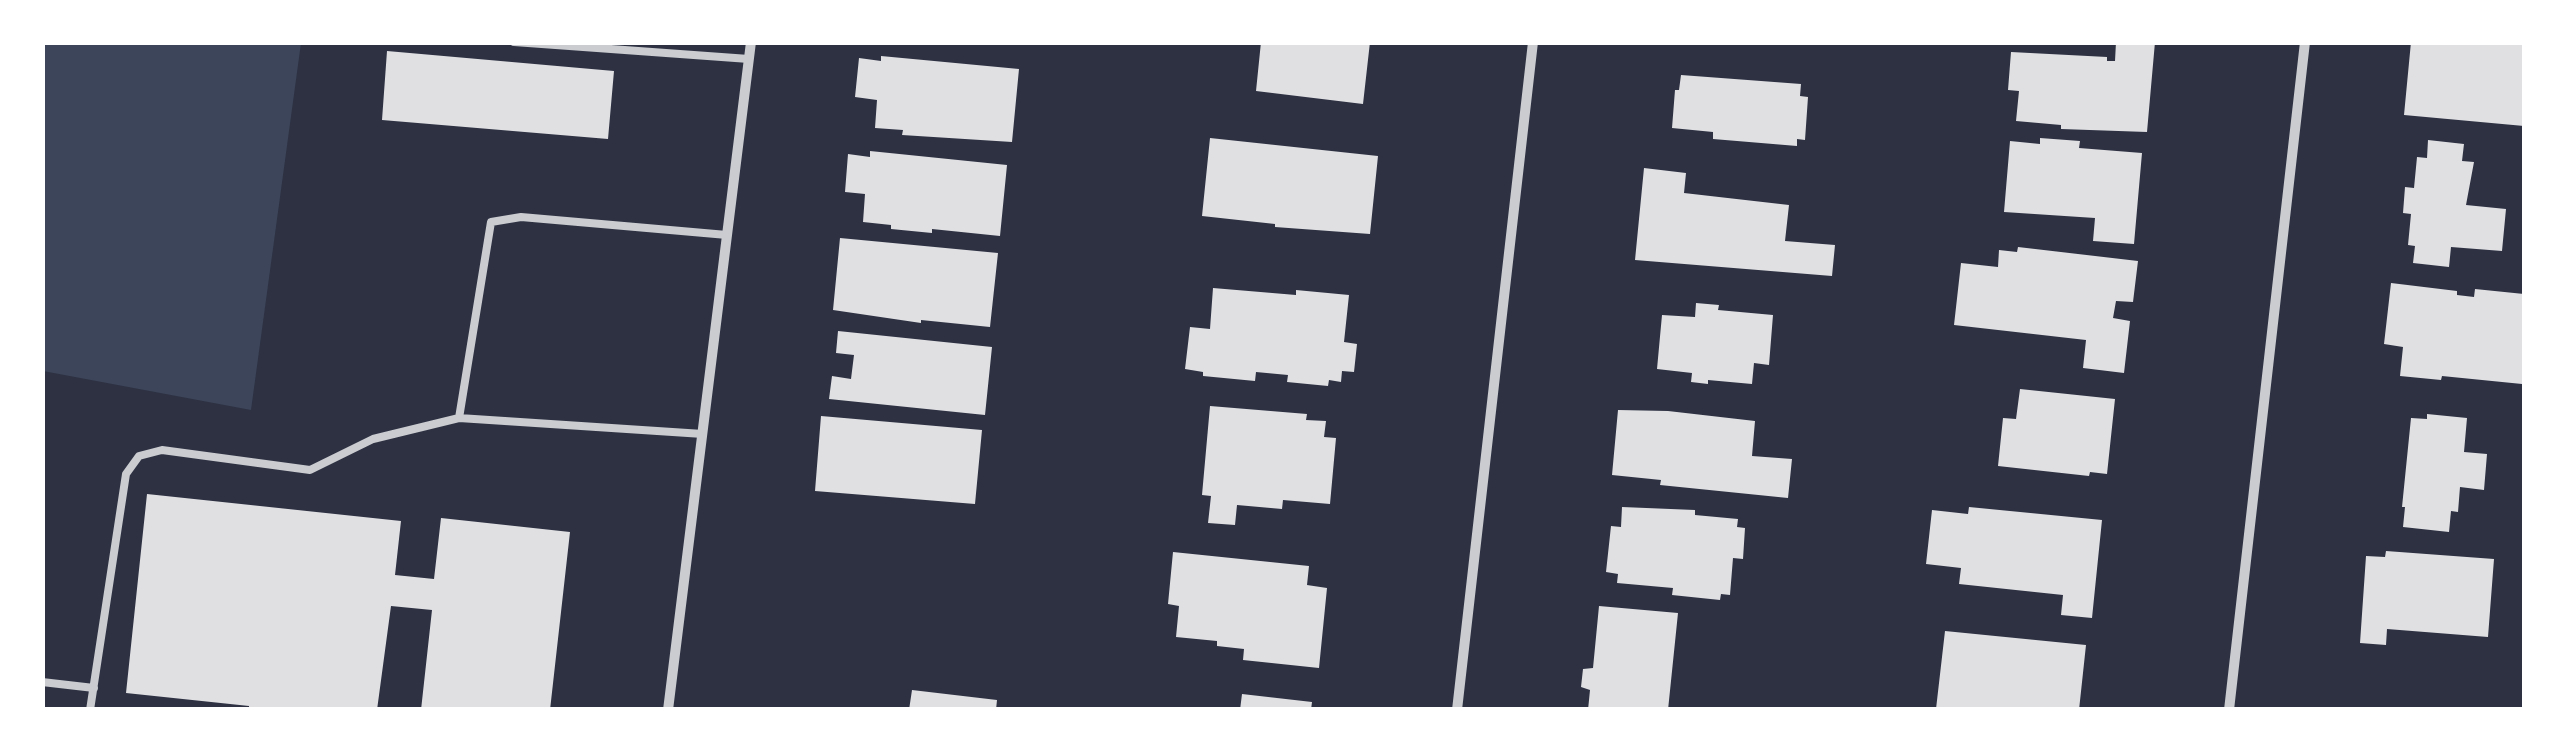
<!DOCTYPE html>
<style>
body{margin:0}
#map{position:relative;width:2567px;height:752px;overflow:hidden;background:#2d3142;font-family:"Space Grotesk",sans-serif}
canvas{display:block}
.frame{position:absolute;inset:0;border:45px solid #fff;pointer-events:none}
</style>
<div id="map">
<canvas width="2567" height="752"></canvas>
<div class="frame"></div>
</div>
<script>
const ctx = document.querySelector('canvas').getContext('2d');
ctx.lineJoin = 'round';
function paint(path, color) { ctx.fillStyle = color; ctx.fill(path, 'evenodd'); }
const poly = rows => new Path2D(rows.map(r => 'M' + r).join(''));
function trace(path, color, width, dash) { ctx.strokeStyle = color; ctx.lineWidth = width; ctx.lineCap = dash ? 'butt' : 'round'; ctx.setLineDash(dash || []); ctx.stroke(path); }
paint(poly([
 [42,43,301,43,251,410,43,371]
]), '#3c4559');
paint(poly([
 [1261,42,1370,42,1363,104,1256,91],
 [2116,42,2155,42,2147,132,2061,129,2061,125,2016,121,2019,91,2008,90,2011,52,2107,57,2107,61,2115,61],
 [2411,42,2524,42,2524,126,2404,115],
 [387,51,614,71,608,139,382,120],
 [881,56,1019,69,1012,142,902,135,903,130,875,128,877,100,855,97,859,58,881,61],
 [1681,75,1801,84,1800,96,1808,97,1805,140,1797,139,1797,146,1713,139,1713,132,1672,128,1675,90,1679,90],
 [1210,138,1378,156,1370,234,1275,227,1275,224,1202,216],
 [2040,138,2080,141,2079,148,2142,153,2134,244,2093,241,2095,218,2004,212,2010,141,2040,144],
 [2428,140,2464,144,2462,161,2474,162,2466,205,2506,209,2502,251,2451,247,2449,267,2413,263,2415,246,2408,245,2411,214,2403,213,2405,187,2414,188,2417,157,2427,158],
 [870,151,1007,165,1000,236,932,229,932,233,891,229,891,225,863,222,865,194,845,192,848,154,870,157],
 [1644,168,1686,173,1684,193,1789,205,1785,241,1835,245,1832,276,1635,260],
 [840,238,998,253,990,327,921,320,921,323,833,310],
 [2018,247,2138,261,2133,302,2116,301,2113,318,2130,321,2124,373,2083,368,2086,340,1954,325,1961,263,1998,267,1999,250,2017,252],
 [2391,283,2457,291,2457,295,2474,297,2475,289,2524,294,2522,384,2442,376,2441,380,2400,376,2403,347,2384,344],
 [1213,288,1296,295,1296,290,1349,295,1344,342,1357,344,1354,372,1342,371,1341,382,1329,380,1328,386,1287,382,1288,375,1256,372,1255,381,1203,376,1203,372,1185,369,1190,327,1210,329],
 [1696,303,1719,305,1718,310,1773,315,1769,365,1754,363,1752,384,1708,380,1708,384,1691,382,1692,373,1657,369,1662,315,1695,317],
 [838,331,992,347,985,415,829,399,832,376,851,379,854,355,836,353],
 [2020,389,2115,399,2107,474,2090,472,2089,476,1998,466,2003,418,2016,419],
 [1210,406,1307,414,1306,420,1326,421,1324,437,1336,438,1330,504,1283,500,1282,509,1237,505,1235,525,1208,523,1211,496,1202,495],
 [1618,410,1668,411,1755,421,1752,456,1792,459,1788,498,1660,485,1661,480,1612,475],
 [2427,414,2467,418,2464,452,2487,454,2484,490,2460,487,2458,512,2451,511,2449,532,2403,527,2405,507,2402,507,2411,418,2427,419],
 [821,416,982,430,975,504,815,491],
 [147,494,401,521,395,575,434,579,441,518,570,532,550,710,421,710,432,610,391,606,377,710,249,710,249,706,126,693],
 [1622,507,1695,510,1695,515,1738,519,1737,527,1745,528,1743,559,1733,558,1730,595,1721,594,1720,600,1672,595,1673,588,1617,583,1618,574,1606,572,1611,526,1621,527],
 [1969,507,2102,520,2092,618,2061,615,2063,595,1959,584,1961,568,1926,564,1932,510,1968,514],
 [2386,551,2494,559,2488,637,2387,629,2386,645,2360,643,2366,556,2385,557],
 [1173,552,1309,566,1307,585,1327,588,1319,668,1243,660,1244,649,1217,646,1217,641,1176,637,1179,606,1168,604],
 [1599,606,1678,613,1668,710,1588,710,1590,690,1581,687,1583,669,1593,668],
 [1945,631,2086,645,2079,710,1936,709],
 [912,690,997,700,996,710,909,710],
 [1242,694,1312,702,1311,710,1240,710]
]), '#e0e0e3');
trace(poly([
 [514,42,749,59],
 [459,418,491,222,521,217,727,235],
 [42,682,94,688],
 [90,710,126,474,139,456,162,450,310,470,373,439,459,418,703,434]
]), '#caccd0', 8);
trace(poly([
 [668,710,751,42],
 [1457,710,1533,42],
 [2229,710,2305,42]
]), '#caccd0', 10);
</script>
